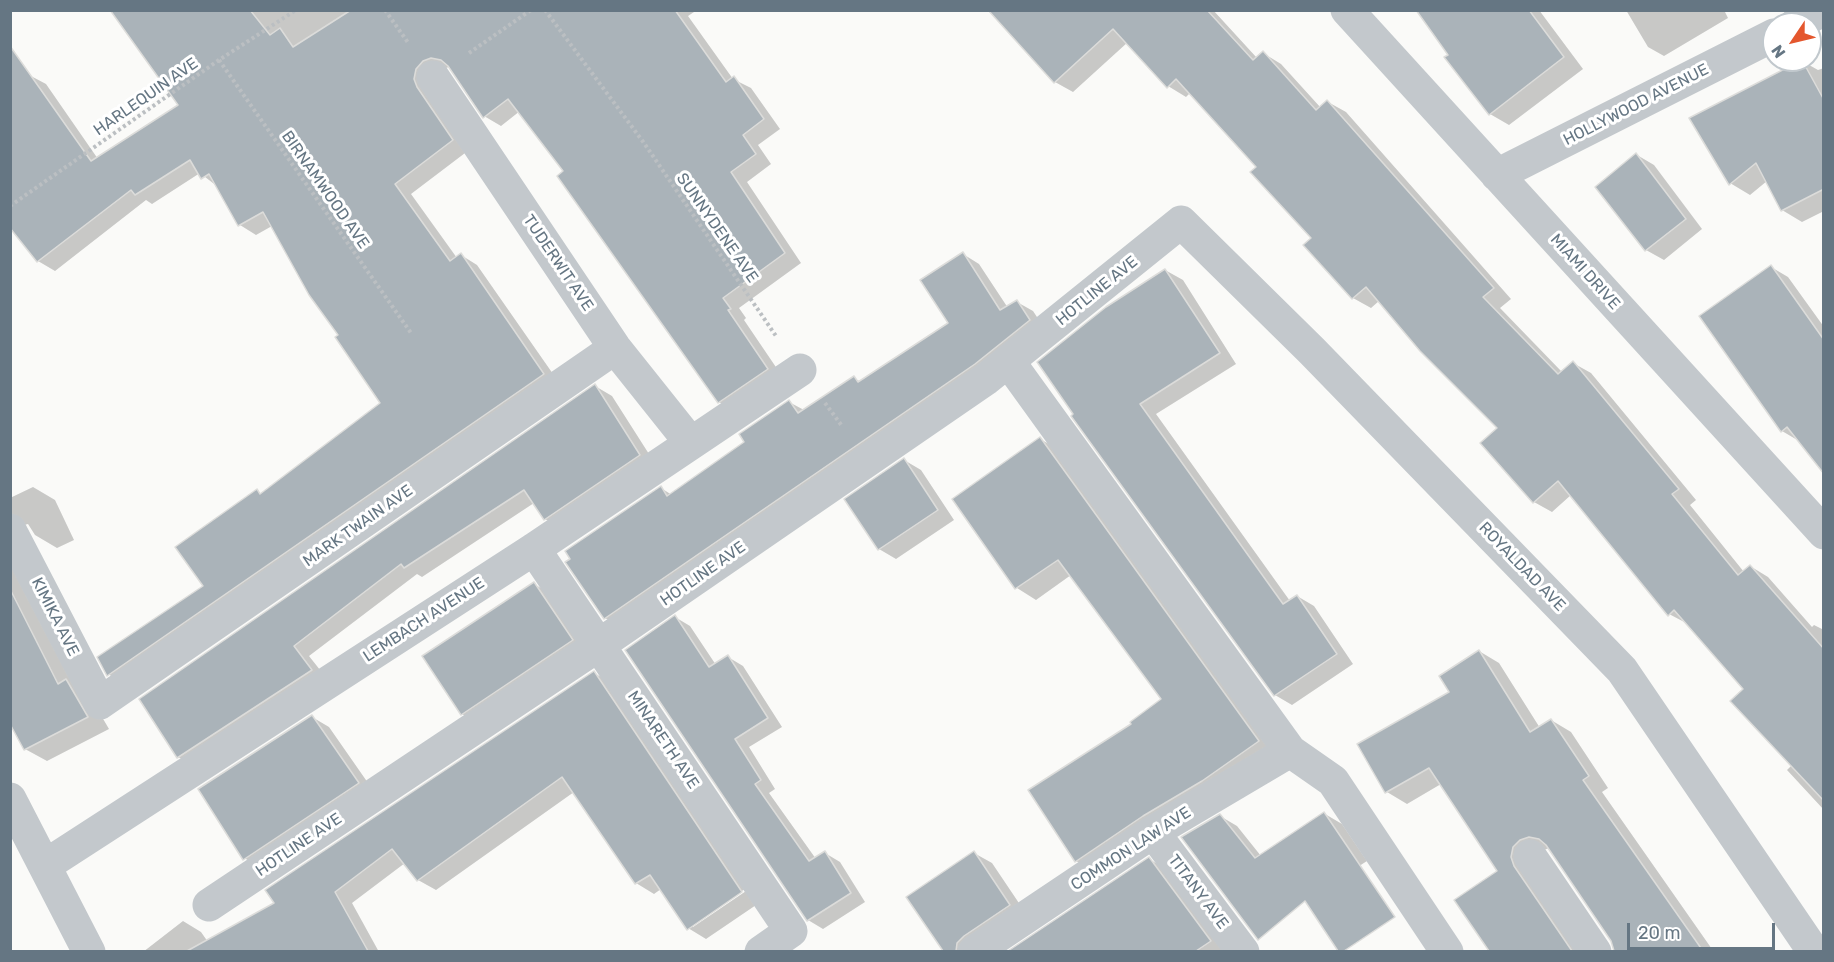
<!DOCTYPE html>
<style>
body{margin:0}
#map{position:relative;width:1834px;height:962px;overflow:hidden;background:#fafaf8;font-family:Rubik,sans-serif}
canvas{display:block}
.frame{position:absolute;inset:0;border:12px solid #657683;pointer-events:none}
.north{position:absolute;left:1762px;top:12px;width:60px;height:60px;box-sizing:border-box;background:#fff;border:2px solid #c1c8cd;border-radius:50%;rotate:235deg;font-size:16px;font-weight:700;line-height:24px;text-align:center;color:#657683}
.north::after{content:'';display:block;margin:auto;width:21px;height:27px;background:#e4572e;clip-path:polygon(50% 0,100% 100%,50% 72%,0 100%)}
.scale{position:absolute;left:1627px;top:923px;width:148px;height:27px;box-sizing:border-box;border:3px solid #657683;border-top:0;padding-left:8px;font-size:18px;line-height:21px;white-space:nowrap;color:#657683;-webkit-text-stroke:4px #fff;paint-order:stroke}
</style>
<div id="map">
<canvas width="1834" height="962"></canvas>
<div class="frame"></div>
<div class="north">N</div>
<div class="scale">20 m</div>
</div>
<script>
const ctx = document.querySelector('canvas').getContext('2d');
ctx.lineJoin = 'round';
function paint(path, color) { ctx.fillStyle = color; ctx.fill(path, 'evenodd'); }
const poly = rows => new Path2D(rows.map(r => 'M' + r).join(''));
function trace(path, color, width, dash) { ctx.strokeStyle = color; ctx.lineWidth = width; ctx.lineCap = dash ? 'butt' : 'round'; ctx.setLineDash(dash || []); ctx.stroke(path); }
function write(font, color, halo, rows, align = 'center') {
  ctx.font = font + ' Rubik,sans-serif'; ctx.lineWidth = 6; ctx.setLineDash([]); ctx.textBaseline = 'middle'; ctx.strokeStyle = halo; ctx.fillStyle = color; for (const [text, x, y, turn = 0] of rows) {
    ctx.save(); ctx.translate(x, y); ctx.rotate((+turn || 0) * Math.PI / 180); ctx.textAlign = isNaN(turn) ? turn : align; if (halo) ctx.strokeText(text, 0, 0); ctx.fillText(text, 0, 0); ctx.restore();
  }
}
paint(poly([
 [111,10,697,10,688,16,733,79,751,88,780,129,758,145,771,164,747,182,801,263,739,308,746,318,744,320,784,379,735,411,719,402,565,171,520,111,501,126,484,116,449,67,440,70,469,150,411,194,457,258,461,255,477,265,560,384,124,684,108,674,205,586,257,491,262,494,382,404,272,226,256,235,240,225,218,187,200,173,152,204,146,200,55,271,38,261,10,225,29,75,46,84,98,159,180,105],
 [1017,10,1213,10,1257,58,1263,53,1281,64,1321,108,1328,102,1346,112,1511,299,1500,308,1562,372,1573,363,1591,373,1696,500,1690,505,1744,572,1750,566,1768,577,1812,627,1814,625,1824,630,1824,810,1787,770,1792,765,1745,690,1688,624,1669,614,1571,495,1552,512,1534,502,1499,428,1379,301,1371,308,1353,298,1313,238,1258,167,1190,93,1186,97,1168,86,1128,42,1073,92,1055,82,1002,24],
 [1418,10,1539,10,1583,69,1509,125,1490,114],
 [1626,10,1724,10,1728,18,1664,56,1648,47],
 [1802,61,1818,70,1824,68,1824,211,1802,222,1782,210,1767,181,1750,195,1730,183],
 [1637,155,1654,165,1702,229,1664,260,1646,250],
 [963,254,979,264,1008,308,1017,302,1033,311,1045,329,621,627,605,618,661,488,672,495,746,442,789,402,804,410,854,378,861,382,950,323],
 [1771,267,1788,277,1824,327,1824,470,1799,441,1782,431],
 [1165,270,1183,280,1236,364,1156,414,1290,601,1297,596,1314,606,1353,664,1292,705,1275,695,1073,416],
 [595,386,612,396,656,465,561,528,545,519,534,503,422,577,417,574,309,656,328,680,195,766,178,757,141,699],
 [1040,439,1060,450,1278,752,1096,872,1076,861,1134,724,1163,700,1071,575,1036,600,1017,588,954,499],
 [904,460,921,470,954,520,896,559,879,549],
 [33,487,55,500,74,540,57,548,35,535,28,524,24,525,88,693,109,729,47,761,25,749,10,721,10,498],
 [534,584,558,598,596,654,486,728,462,714],
 [675,617,690,626,716,665,728,657,743,666,782,727,749,747,775,789,769,793,816,859,825,853,840,862,865,902,823,929,808,920],
 [1479,651,1499,663,1540,728,1551,720,1571,732,1608,788,1602,792,1714,952,1615,952,1612,941,1549,848,1539,852,1583,952,1491,952,1456,900,1499,871,1441,784,1407,804,1387,792],
 [594,673,612,683,759,903,706,939,688,928,661,889,654,894,636,883,574,792,436,890,418,880,405,863,352,903,379,952,143,952,183,921,201,932,208,942,276,904],
 [748,887,749,889,693,927,693,923],
 [312,717,329,727,375,793,262,868,244,858,213,813],
 [1325,814,1342,824,1367,861,1261,929,1220,816,1237,826,1261,856],
 [974,853,992,863,1027,915,977,952,945,952,908,898],
 [1149,859,1166,869,1228,951,1011,952]
]), '#0003');
const building = poly([
 [110,10,250,10,270,35,280,28,293,47,351,10,675,10,726,82,734,76,764,119,743,135,756,154,731,172,785,253,723,298,731,309,728,310,768,369,718,403,557,176,563,171,511,103,508,99,483,118,448,66,441,60,431,58,423,61,416,69,414,79,417,87,453,140,395,184,450,261,461,253,544,374,107,676,97,657,203,586,175,547,257,489,260,494,380,403,335,337,338,335,309,295,263,212,238,226,209,174,201,179,190,160,135,195,131,190,37,262,10,228,10,46,91,161,178,105,110,10],
 [988,10,1207,10,1253,60,1263,51,1316,110,1327,100,1494,288,1483,297,1558,374,1573,361,1679,489,1672,494,1738,575,1750,565,1824,649,1824,801,1730,701,1743,689,1674,610,1668,616,1558,481,1533,503,1480,443,1497,428,1420,351,1366,287,1352,299,1303,245,1311,238,1250,172,1256,167,1176,79,1167,88,1113,29,1054,83,988,10],
 [1416,10,1529,10,1564,57,1489,115,1444,57,1448,55,1416,10],
 [1802,60,1824,100,1824,189,1781,211,1756,163,1729,185,1689,118,1802,60],
 [1636,153,1686,219,1645,251,1595,187,1636,153],
 [963,252,1000,310,1017,300,1030,320,975,364,604,619,565,562,570,559,565,551,661,486,667,496,744,442,739,434,789,400,798,413,854,376,858,382,948,323,920,280,963,252],
 [1771,265,1824,340,1824,474,1787,427,1781,432,1699,316,1771,265],
 [1165,269,1220,353,1140,404,1283,604,1297,595,1337,654,1274,696,1071,416,1073,414,1037,362,1106,307,1165,269],
 [595,384,640,455,544,520,524,490,404,568,401,564,294,646,312,670,177,758,139,699,595,384],
 [1040,437,1259,741,1202,781,1143,816,1075,862,1028,790,1131,724,1130,722,1161,699,1058,560,1015,589,952,499,1040,437],
 [904,458,938,510,878,550,844,499,904,458],
 [534,582,573,640,461,715,422,656,534,582],
 [10,589,58,684,66,679,88,717,24,750,10,724,10,589],
 [675,615,709,667,728,655,768,718,735,739,761,780,755,784,809,861,825,851,851,893,807,921,625,650,675,615],
 [1479,650,1530,732,1551,719,1589,776,1583,780,1703,951,1614,951,1611,941,1546,845,1539,839,1529,837,1520,840,1513,847,1511,857,1514,866,1572,951,1489,951,1454,900,1497,871,1429,768,1385,793,1357,744,1449,692,1439,676,1479,650],
 [594,671,742,892,687,930,650,875,635,884,562,777,417,881,392,849,335,892,368,951,187,951,274,903,265,890,594,671],
 [312,715,359,783,243,860,198,789,312,715],
 [1324,812,1395,917,1344,951,1338,951,1305,901,1258,940,1181,837,1220,814,1255,858,1324,812],
 [974,851,1010,905,964,936,957,943,956,951,943,951,906,897,974,851],
 [1149,857,1211,941,1196,951,1008,951,1149,857]
]);
paint(building, '#aab3b9');
trace(building, '#dcdcda', 1.5);
trace(poly([
 [385,10,409,44],
 [545,10,644,143,776,336],
 [469,53,531,10],
 [219,60,411,333],
 [10,206,219,60,296,10],
 [825,403,842,426]
]), '#bbbfc2', 4, [3, 3]);
trace(poly([
 [1347,10,1824,533],
 [1796,24,1823,10],
 [433,77,615,348,690,442],
 [1497,175,1774,35],
 [1009,362,1290,751,1333,781,1447,952],
 [10,530,100,703,615,348],
 [534,549,791,931,761,952],
 [10,799,89,952],
 [1153,832,1243,952],
 [1530,856,1595,952],
 [46,865,534,549,800,370],
 [209,905,599,645,986,379,1181,222,1312,351,1622,670,1814,952],
 [974,952,1153,832,1290,751]
]), '#c3c8cc', 33);
write('16px', '#657683', '#fff', [
 ["HARLEQUIN AVE",146,97,-35],
 ["HOLLYWOOD AVENUE",1636,105,-27],
 ["BIRNAMWOOD AVE",325,190,55],
 ["SUNNYDENE AVE",717,228,55],
 ["TUDERWIT AVE",558,263,56],
 ["MIAMI DRIVE",1585,272,48],
 ["HOTLINE AVE",1097,291,-39],
 ["MARK TWAIN AVE",358,526,-35],
 ["ROYALDAD AVE",1522,567,46],
 ["HOTLINE AVE",703,574,-35],
 ["KIMIKA AVE",55,617,63],
 ["LEMBACH AVENUE",424,620,-33],
 ["MINARETH AVE",663,740,56],
 ["HOTLINE AVE",299,845,-34],
 ["COMMON LAW AVE",1131,849,-33],
 ["TITANY AVE",1198,892,53]
]);
</script>
